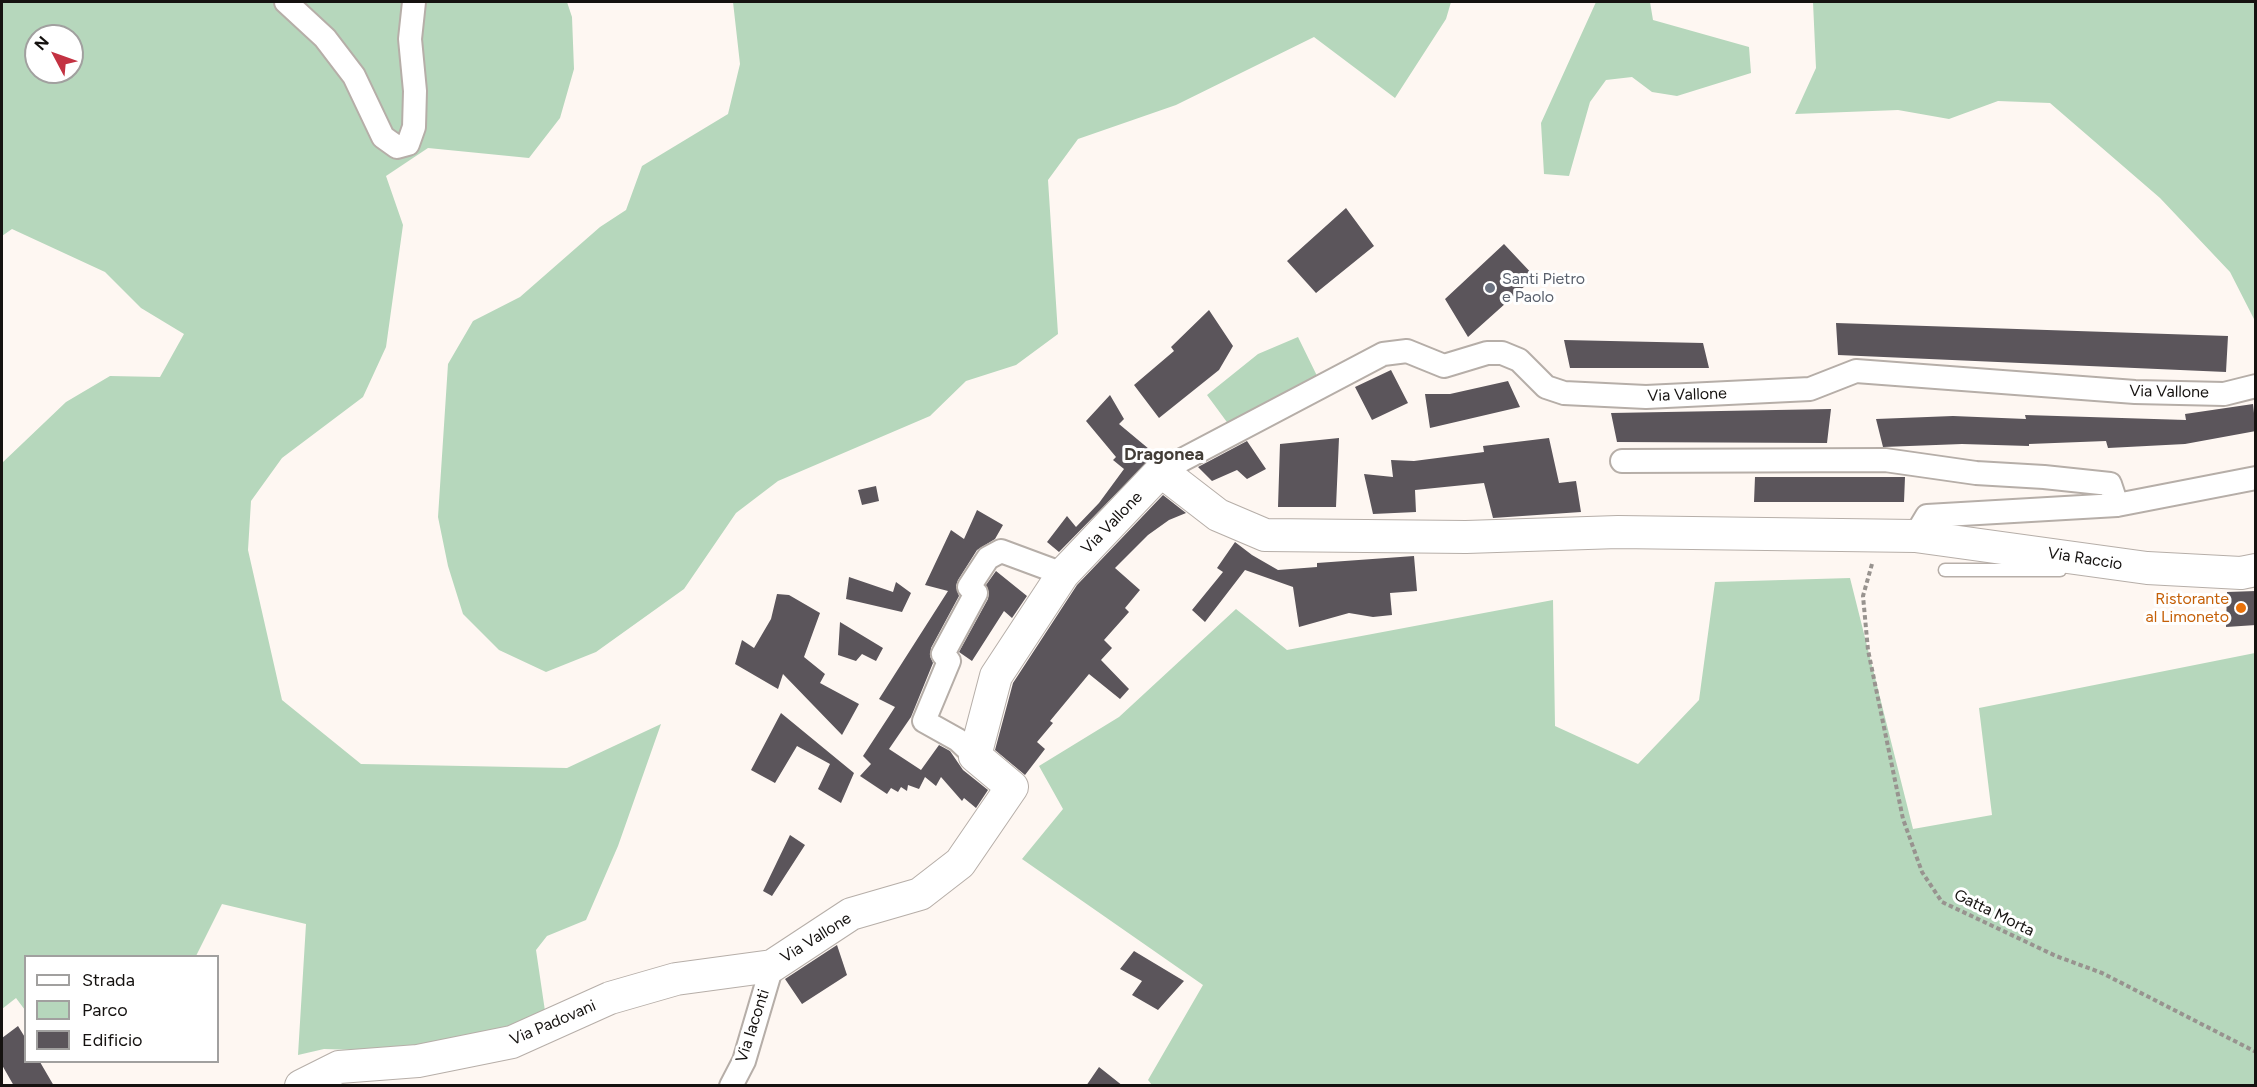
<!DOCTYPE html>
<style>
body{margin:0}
#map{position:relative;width:2257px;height:1087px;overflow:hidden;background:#fef7f2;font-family:Figtree,sans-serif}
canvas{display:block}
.frame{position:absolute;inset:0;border:3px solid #151210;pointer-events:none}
.legend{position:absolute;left:24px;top:955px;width:195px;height:108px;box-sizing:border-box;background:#fff;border:2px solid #a1a09f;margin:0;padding:8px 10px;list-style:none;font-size:18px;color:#151210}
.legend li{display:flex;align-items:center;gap:12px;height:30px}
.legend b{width:30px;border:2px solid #a1a09f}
.north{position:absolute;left:24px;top:24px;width:60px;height:60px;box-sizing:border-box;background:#fff;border:2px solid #a1a09f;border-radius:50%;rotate:311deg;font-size:16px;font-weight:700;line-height:24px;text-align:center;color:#151210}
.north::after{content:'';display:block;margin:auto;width:21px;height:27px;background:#c33242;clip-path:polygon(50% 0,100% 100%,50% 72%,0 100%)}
</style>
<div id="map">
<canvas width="2257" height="1087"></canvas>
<div class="frame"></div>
<ul class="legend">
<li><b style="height:8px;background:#fff"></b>Strada</li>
<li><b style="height:16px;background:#b6d7bc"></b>Parco</li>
<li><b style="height:16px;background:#5b555b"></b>Edificio</li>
</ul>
<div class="north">N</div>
</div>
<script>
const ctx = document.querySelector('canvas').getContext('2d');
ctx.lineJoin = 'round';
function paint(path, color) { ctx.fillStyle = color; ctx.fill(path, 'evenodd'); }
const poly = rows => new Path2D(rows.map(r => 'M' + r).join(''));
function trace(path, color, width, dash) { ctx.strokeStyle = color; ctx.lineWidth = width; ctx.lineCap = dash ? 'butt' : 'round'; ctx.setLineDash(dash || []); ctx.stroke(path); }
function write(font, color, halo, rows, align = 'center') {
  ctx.font = font + ' Figtree,sans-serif'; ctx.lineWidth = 6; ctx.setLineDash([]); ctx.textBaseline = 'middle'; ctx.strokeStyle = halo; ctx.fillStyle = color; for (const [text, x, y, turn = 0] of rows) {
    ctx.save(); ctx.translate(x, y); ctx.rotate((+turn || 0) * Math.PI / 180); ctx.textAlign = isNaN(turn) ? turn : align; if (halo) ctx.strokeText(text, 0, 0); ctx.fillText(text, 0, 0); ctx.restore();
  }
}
paint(poly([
 [2,2,567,2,572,17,574,69,560,118,529,158,428,148,386,176,403,225,386,347,363,397,282,458,251,501,248,550,282,700,361,764,567,768,661,724,618,846,586,920,547,936,536,950,545,1011,499,1032,389,1051,324,1049,298,1055,306,924,222,904,196,956,26,956,25,1010,16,998,2,1009,2,463,66,402,110,376,160,377,184,334,141,308,105,272,12,229,2,236],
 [36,36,72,36,72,72,36,72],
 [733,2,1451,2,1446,19,1395,98,1314,37,1176,105,1078,139,1048,180,1058,334,1016,365,966,381,930,416,778,481,736,513,684,589,596,652,546,672,499,650,463,614,448,566,438,517,448,364,473,321,520,297,600,227,626,210,642,166,728,114,740,64],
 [1596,2,1650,2,1653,20,1749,47,1751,73,1677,96,1652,92,1632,77,1606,80,1590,102,1569,176,1544,174,1541,123],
 [1813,2,2255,2,2255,321,2230,272,2160,198,2050,103,1998,101,1949,119,1898,110,1795,114,1816,68],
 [1298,337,1320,382,1232,429,1207,395,1258,354],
 [1850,578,1913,829,1992,815,1979,708,2255,653,2255,1085,1152,1085,1148,1080,1203,985,1022,859,1063,809,1039,766,1119,717,1236,609,1287,650,1553,600,1555,726,1638,764,1699,700,1715,582]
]), '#b6d7bc');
paint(poly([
 [1346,208,1374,246,1316,293,1287,261],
 [1504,244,1535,277,1468,337,1445,299],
 [1209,310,1233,346,1219,370,1159,418,1134,385,1174,351,1171,347],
 [1836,323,2228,336,2226,372,1838,355],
 [1564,340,1703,343,1709,368,1570,368],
 [1391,370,1408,403,1372,420,1355,387],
 [1508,381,1520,407,1430,428,1425,394,1450,394],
 [1110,395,1124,419,1119,424,1155,454,1059,552,1047,542,1067,516,1076,527,1099,503,1124,469,1113,460,1116,457,1086,421],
 [2253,404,2256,431,2185,444,2108,448,2106,441,2029,444,2029,446,1962,444,1883,447,1876,419,1953,416,2026,419,2025,415,2186,420,2185,414],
 [1831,409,1827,443,1617,442,1611,413],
 [1339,438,1336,507,1278,507,1280,444],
 [1549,438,1559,483,1576,481,1581,512,1493,518,1484,483,1415,490,1416,512,1373,514,1364,474,1393,477,1391,460,1414,461,1484,452,1483,446],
 [1247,441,1266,469,1247,479,1237,470,1212,481,1198,467],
 [1755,477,1905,477,1904,502,1754,502],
 [876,486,879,501,862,505,858,490],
 [1163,495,1186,513,1169,520,1148,535,1115,568,1140,590,1125,608,1129,612,1104,640,1112,648,1101,660,1129,689,1120,699,1089,674,1050,721,1053,723,1037,742,1045,749,1025,775,995,750,1013,683,1077,585],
 [977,510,1003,525,995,539,977,550,958,580,956,586,959,596,931,648,930,656,933,663,911,717,889,749,921,770,939,745,950,751,963,770,988,790,976,808,964,798,962,801,941,777,936,786,925,777,919,789,908,785,907,791,901,787,898,792,891,788,887,794,860,776,871,764,863,756,895,707,879,699,948,591,925,585,951,530,964,539],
 [1235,542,1252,555,1278,570,1317,567,1317,563,1414,556,1417,591,1390,593,1392,615,1373,617,1349,613,1299,627,1293,587,1245,570,1205,622,1192,610,1223,572,1217,568],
 [996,571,1027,596,1012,618,1004,611,972,661,959,652,988,599,989,593,986,585],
 [849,577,893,592,896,582,911,593,902,612,846,599],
 [2256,591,2256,625,2226,627,2227,592],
 [777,594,789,595,820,613,804,657,825,674,820,683,859,704,842,735,783,674,778,689,735,664,742,640,754,648,771,619],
 [840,622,883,648,876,661,862,654,856,661,838,655],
 [781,713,854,773,841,803,818,789,830,764,797,746,775,783,751,770],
 [790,835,805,845,772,896,763,891],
 [837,945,847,975,802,1004,785,979],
 [1134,951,1184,981,1158,1010,1132,995,1142,981,1120,969],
 [18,1026,26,1039,26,1062,40,1062,54,1086,14,1086,2,1065,2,1038],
 [1099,1067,1123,1086,1086,1086]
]), '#5b555b');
const lane = poly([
 [1945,570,2060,570]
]);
const street = poly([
 [286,2,325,38,354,76,383,137,397,147,408,144,414,127,415,91,410,39,414,2],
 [1622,461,1885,460,1976,473,2044,477,2110,484,2117,505],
 [1161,471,1383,354,1407,351,1444,366,1487,353,1502,353,1519,360,1546,387,1564,393,1646,397,1810,389,1856,371,2135,392,2224,394,2256,386],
 [1915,536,1927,516,2117,505,2256,478],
 [975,756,958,740,924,721,949,661,943,654,976,593,969,587,988,558,1001,551,1063,574],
 [731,1086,744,1061,772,966]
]);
const secondary = poly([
 [301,1086,339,1067,418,1061,512,1042,610,998,676,979,772,966,851,914,920,894,960,863,1012,787,975,756,996,676,1063,574,1161,471,1218,515,1265,535,1466,537,1618,532,1915,536,2147,568,2241,573,2256,570]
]);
trace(lane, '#b6aea8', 15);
trace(street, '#b6aea8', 26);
trace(secondary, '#b6aea8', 34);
trace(poly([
 [1872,564,1863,596,1868,650,1903,819,1922,872,1942,902,2056,956,2102,973,2256,1052]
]), '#98938f', 4, [4.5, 3]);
trace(lane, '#fff', 12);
trace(street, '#fff', 22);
trace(secondary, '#fff', 32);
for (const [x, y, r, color] of [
 [1490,288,6,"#6b7280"],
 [2241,608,6,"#e8710a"]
]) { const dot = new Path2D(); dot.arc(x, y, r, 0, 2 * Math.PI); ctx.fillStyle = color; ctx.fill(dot); trace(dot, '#fff', 2); }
write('16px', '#5b616d', '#fff', [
 ["Santi Pietro",1502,279],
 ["e Paolo",1502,297]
], 'left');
write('16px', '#151210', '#fff', [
 ["Via Vallone",2169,392,1],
 ["Via Vallone",1687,395,-2],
 ["Via Vallone",1112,523,-46],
 ["Via Raccio",2085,559,9],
 ["Gatta Morta",1994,913,26],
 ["Via Vallone",816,938,-32],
 ["Via Padovani",553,1023,-23],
 ["Via Iaconti",753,1026,-72]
]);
write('16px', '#c56008', '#fff', [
 ["Ristorante",2229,599],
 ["al Limoneto",2229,617]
], 'right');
write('bold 18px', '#433d37', '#fff', [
 ["Dragonea",1164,455]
]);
</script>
